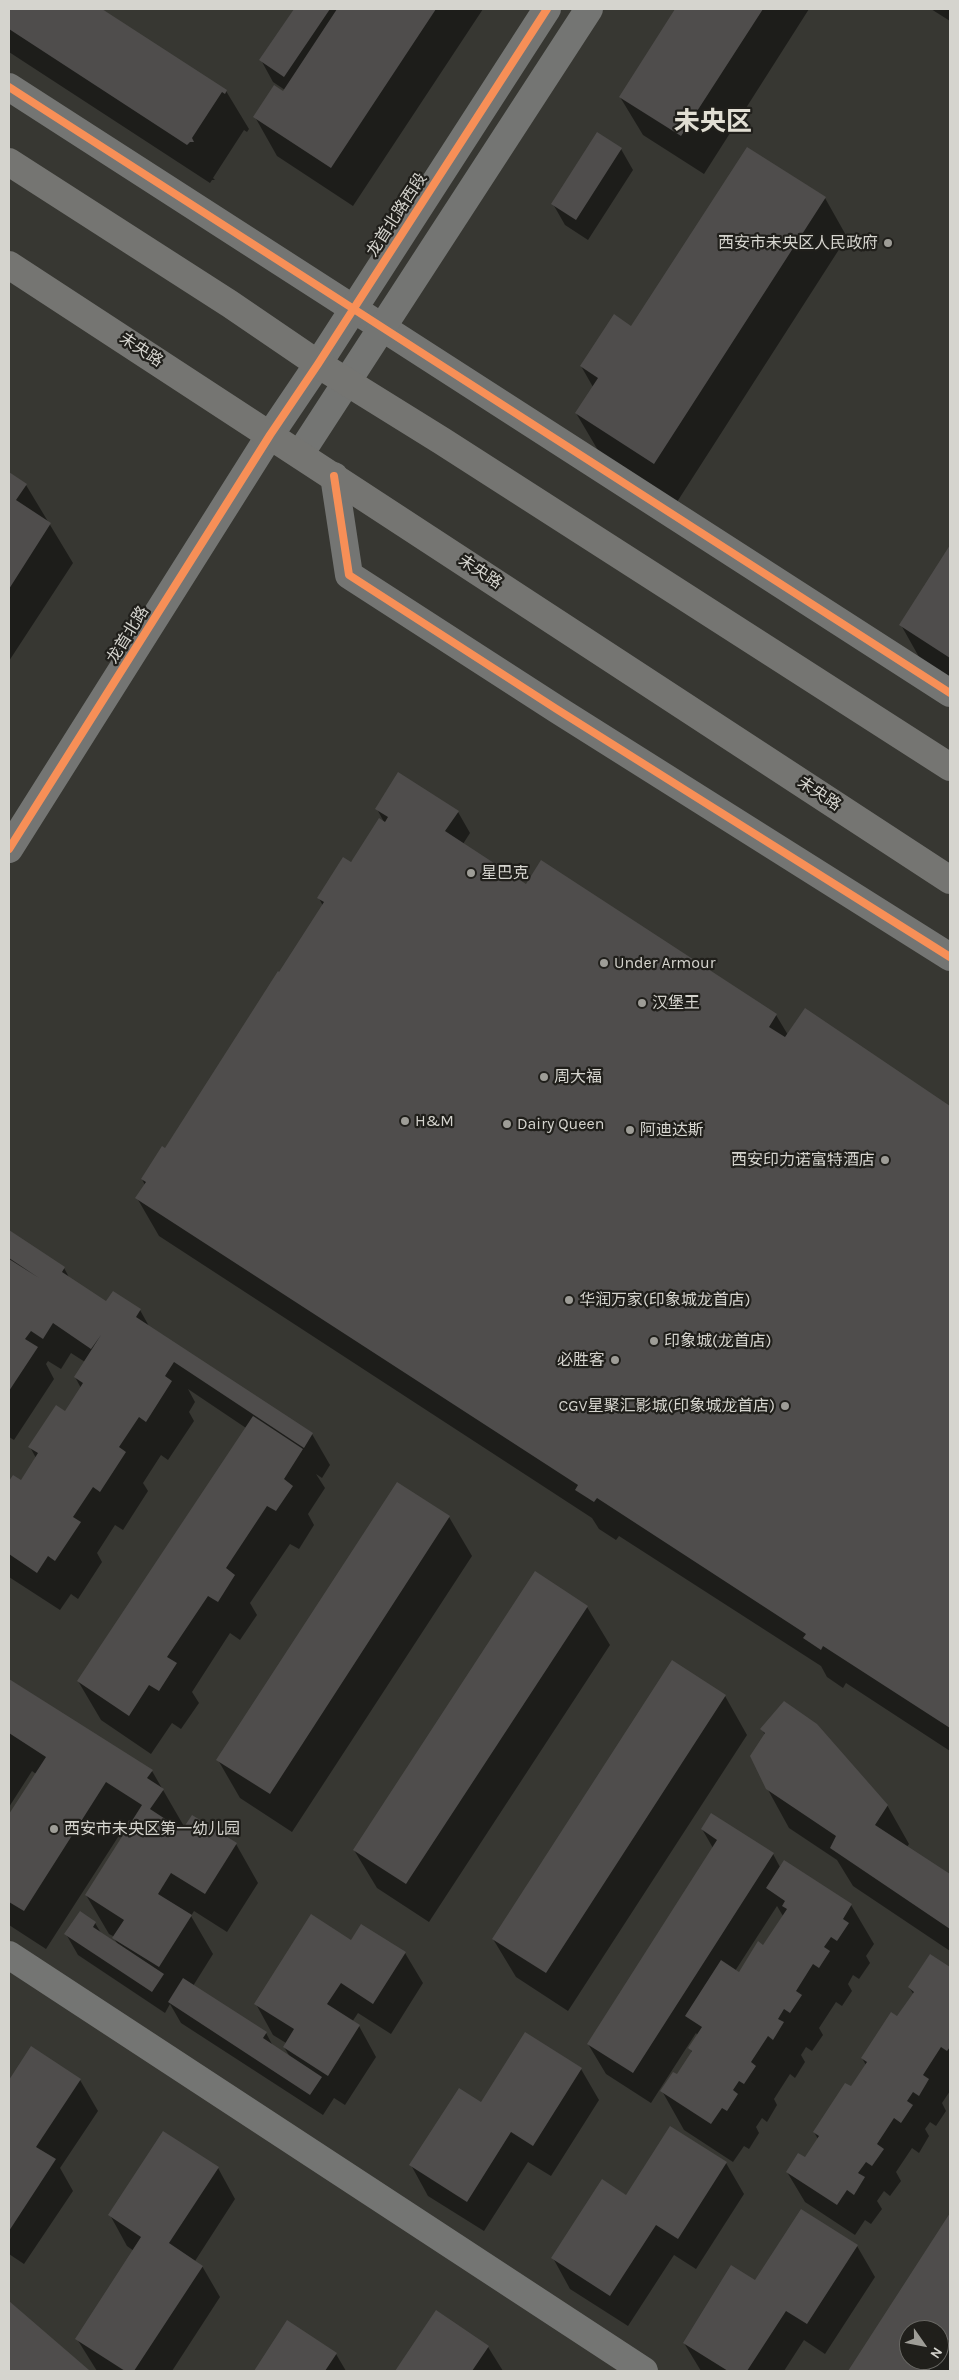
<!DOCTYPE html>
<meta charset="utf-8">
<style>
body{margin:0}
#map{position:relative;width:959px;height:2380px;overflow:hidden;background:#373732;font-family:Karla,sans-serif}
canvas{display:block}
.frame{position:absolute;inset:0;border:10px solid #d5d4ce;pointer-events:none}
.north{position:absolute;left:899px;top:2320px;width:50px;height:50px;box-sizing:border-box;background:#201f1b;border:1px solid #686763;border-radius:50%;rotate:123deg;font-size:14px;font-weight:700;line-height:20px;text-align:center;color:#d5d4ce}
.north::after{content:'';display:block;margin:auto;width:18px;height:22px;background:#9e9d97;clip-path:polygon(50% 0,100% 100%,50% 72%,0 100%)}
</style>
<div id="map">
<canvas width="959" height="2380"></canvas>
<div class="frame"></div>
<div class="north">N</div>
</div>
<script>
const ctx = document.querySelector('canvas').getContext('2d');
ctx.lineJoin = 'round';
function paint(path, color) { ctx.fillStyle = color; ctx.fill(path, 'evenodd'); }
const poly = rows => new Path2D(rows.map(r => 'M' + r).join(''));
function trace(path, color, width, dash) { ctx.strokeStyle = color; ctx.lineWidth = width; ctx.lineCap = dash ? 'butt' : 'round'; ctx.setLineDash(dash || []); ctx.stroke(path); }
function write(font, color, halo, rows, align = 'center') {
  ctx.font = font + ' Karla,"Noto Sans SC",sans-serif'; ctx.lineWidth = 4.5; ctx.setLineDash([]); ctx.textBaseline = 'middle'; ctx.strokeStyle = halo; ctx.fillStyle = color; for (const [text, x, y, turn = 0] of rows) {
    ctx.save(); ctx.translate(x, y); ctx.rotate((+turn || 0) * Math.PI / 180); ctx.textAlign = isNaN(turn) ? turn : align; if (halo) ctx.strokeText(text, 0, 0); ctx.fillText(text, 0, 0); ctx.restore();
  }
}
paint(poly([
 [9,9,100,9,226,91,249,129,247,132,244,130,213,178,215,180,212,180,210,183,9,52],
 [295,9,483,9,353,206,277,156,255,117,285,90,273,82,261,60],
 [676,9,809,9,704,174,643,135,620,97],
 [931,9,950,9,950,21],
 [621,149,633,170,588,240,565,225,553,204],
 [825,198,847,237,677,502,599,452,576,413,593,387,581,366,631,327],
 [9,474,26,485,73,563,9,661],
 [950,548,950,681,923,664,901,625],
 [377,809,458,812,470,833,463,844,527,886,776,1015,788,1035,805,1010,950,1107,950,1751,846,1683,843,1688,827,1677,821,1666,619,1536,616,1540,599,1529,592,1518,159,1236,137,1198,145,1185,142,1179,165,1149,323,906,319,898,385,824],
 [9,1231,64,1268,70,1279,107,1303,140,1310,150,1328,312,1434,330,1465,322,1478,316,1474,325,1488,308,1514,314,1525,299,1549,290,1544,250,1603,257,1615,240,1640,230,1633,192,1692,199,1703,181,1729,172,1723,151,1754,101,1720,78,1681,246,1428,188,1389,195,1402,189,1412,194,1421,168,1460,161,1455,143,1483,148,1491,123,1530,115,1525,97,1553,102,1562,78,1599,71,1594,60,1610,9,1577,9,1483,13,1476,21,1481,36,1458,30,1447,65,1413,81,1388,75,1377,85,1362,71,1353,61,1369,48,1361,46,1364,54,1379,14,1440,9,1437],
 [449,1517,472,1556,292,1832,240,1798,218,1760],
 [587,1607,610,1645,429,1922,377,1888,354,1850],
 [9,1680,152,1771,185,1828,236,1844,258,1883,227,1932,194,1911,191,1916,213,1954,193,1986,266,2033,273,2046,290,2057,284,2047,286,2043,273,2035,256,2004,352,1942,405,1953,423,1983,391,2034,358,2013,352,2022,359,2026,376,2057,345,2105,334,2098,323,2115,181,2023,170,2004,165,2013,78,1955,66,1934,95,1923,101,1933,118,1945,113,1936,109,1934,86,1895,132,1822,129,1820,46,1949,9,1925,9,1817,36,1774,32,1771,9,1807],
 [725,1696,747,1735,568,2011,516,1977,493,1939],
 [762,1729,887,1805,909,1844,907,1847,950,1875,950,1951,853,1886,837,1860,789,1828,767,1788,765,1735],
 [702,1829,773,1854,780,1867,784,1862,851,1905,874,1944,866,1956,870,1963,859,1979,853,1975,848,1984,852,1991,842,2006,836,2002,819,2028,823,2035,812,2051,806,2047,801,2055,805,2062,795,2078,790,2074,774,2099,777,2105,767,2122,762,2118,756,2127,759,2133,749,2149,744,2146,733,2162,684,2130,662,2091,677,2076,692,2053,690,2048,698,2036,696,2033,651,2103,606,2074,588,2044,713,1848],
 [777,1906,783,1916,764,1946,739,1973,735,1971],
 [930,1955,950,1969,950,2091,942,2103,946,2111,936,2126,930,2122,925,2129,929,2136,919,2153,912,2148,896,2172,901,2181,890,2196,884,2191,877,2201,882,2209,871,2224,865,2220,855,2235,805,2202,787,2172,805,2159,818,2139,814,2132,852,2088,866,2065,862,2058,898,2018,914,1995,909,1987],
 [31,2048,80,2080,98,2111,60,2168,73,2191,24,2264,9,2254,9,2082],
 [581,2069,599,2100,551,2176,528,2162,484,2231,428,2196,411,2165,481,2103],
 [726,2163,744,2194,696,2269,674,2255,628,2326,570,2289,553,2258,626,2196],
 [218,2168,235,2199,195,2261,202,2266,220,2297,172,2371,97,2371,77,2339,134,2251,127,2246,110,2215],
 [950,2215,950,2371,849,2371],
 [909,2330,939,2330,939,2360,909,2360],
 [857,2246,875,2277,825,2354,804,2340,784,2371,701,2371,684,2343,755,2282],
 [9,2302,88,2370,89,2371,9,2371],
 [436,2312,488,2347,503,2371,396,2371],
 [288,2322,336,2354,346,2371,255,2371]
]), '#0007');
paint(poly([
 [9,9,102,9,227,90,225,94,222,92,192,138,194,142,190,142,187,145,9,29],
 [294,9,330,9,284,77,259,60],
 [337,9,436,9,331,168,253,117,274,85,283,91],
 [675,9,763,9,681,136,619,97],
 [597,132,622,148,576,220,551,204],
 [747,147,826,197,654,464,575,413,598,378,580,366,614,314,631,326],
 [9,472,27,484,16,500,51,523,9,589],
 [950,545,950,658,899,625],
 [398,772,459,811,445,831,526,884,541,860,777,1014,769,1027,785,1037,805,1008,950,1106,950,1728,823,1646,821,1650,803,1638,806,1634,597,1498,594,1502,575,1490,578,1485,135,1198,146,1182,141,1179,162,1146,165,1148,278,971,279,972,324,902,317,898,343,857,351,862,379,818,385,822,388,817,375,809],
 [9,1230,65,1267,62,1272,106,1301,113,1291,141,1309,136,1317,313,1433,304,1448,174,1362,165,1376,172,1381,146,1422,139,1417,119,1447,126,1452,100,1492,93,1487,73,1517,81,1522,55,1561,48,1556,37,1573,9,1554,9,1481,13,1475,21,1480,38,1453,28,1447,56,1405,65,1411,83,1383,74,1377,101,1335,91,1349,53,1323,43,1339,31,1331,25,1339,38,1347,9,1391,9,1259,39,1278,9,1258],
 [253,1416,303,1449,284,1479,293,1486,276,1511,267,1506,226,1568,235,1575,218,1602,208,1596,167,1657,177,1663,159,1691,149,1685,129,1716,77,1681],
 [397,1482,450,1516,270,1794,216,1760],
 [535,1571,588,1606,406,1884,353,1850],
 [672,1660,726,1695,546,1973,492,1939],
 [9,1679,153,1770,147,1778,164,1789,150,1809,182,1830,192,1815,237,1843,205,1894,171,1873,158,1894,192,1915,159,1967,112,1938,124,1920,85,1895,142,1805,106,1782,24,1911,9,1902,9,1814,46,1757,9,1733],
 [784,1701,817,1724,888,1805,875,1825,950,1874,950,1929,830,1848,836,1836,766,1789,750,1756,765,1733,760,1729],
 [711,1813,774,1853,633,2073,587,2044,717,1840,701,1829],
 [784,1860,852,1904,843,1919,849,1923,837,1941,831,1937,824,1947,830,1951,819,1968,813,1964,796,1991,802,1995,790,2013,784,2009,778,2019,784,2022,773,2040,768,2036,751,2062,756,2066,744,2084,739,2081,733,2090,738,2094,727,2111,722,2108,711,2124,660,2091,673,2072,677,2074,692,2051,688,2048,702,2027,685,2016,721,1960,739,1972,758,1941,763,1945,787,1909,782,1906,785,1901,766,1888],
 [80,1911,96,1922,93,1927,164,1974,152,1992,64,1934],
 [311,1914,351,1940,361,1924,406,1952,373,2004,341,1983,327,2004,360,2025,328,2076,283,2047,294,2029,254,2004],
 [930,1954,950,1967,950,2047,947,2051,941,2047,923,2075,929,2079,919,2096,913,2092,907,2101,913,2105,901,2123,894,2118,877,2144,884,2149,872,2166,866,2162,858,2173,865,2177,854,2195,847,2190,837,2205,786,2172,798,2153,805,2157,819,2136,813,2132,845,2083,851,2086,867,2062,861,2058,891,2012,897,2016,914,1992,908,1987],
 [183,1978,267,2032,263,2038,322,2077,310,2095,168,2002],
 [525,2032,582,2068,533,2146,511,2132,467,2202,409,2165,459,2088,481,2102],
 [31,2046,81,2079,36,2147,56,2159,9,2231,9,2080],
 [670,2126,727,2162,678,2239,656,2225,610,2296,551,2258,602,2179,626,2195],
 [163,2131,219,2167,169,2243,203,2266,134,2371,125,2371,75,2339,141,2237,108,2215],
 [801,2209,858,2245,807,2324,786,2311,747,2371,728,2371,683,2343,731,2265,755,2280],
 [950,2213,950,2338,939,2355,939,2330,909,2330,909,2360,936,2360,929,2371,848,2371],
 [9,2301,89,2370,88,2371,9,2371],
 [436,2310,489,2346,472,2371,395,2371],
 [287,2320,337,2353,325,2371,254,2371]
]), '#4f4d4c');
trace(poly([
 [9,87,950,693],
 [334,476,349,575,558,710,950,957],
 [9,1955,644,2371]
]), '#747573', 28);
trace(poly([
 [300,454,589,9],
 [9,849,270,435,318,364,547,9]
]), '#747573', 28);
trace(poly([
 [9,162,230,304,318,364,442,441,950,767],
 [9,265,950,880]
]), '#757572', 28);
trace(poly([
 [9,87,950,693],
 [334,476,349,575,558,710,950,957],
 [9,849,270,435,318,364,547,9]
]), '#f78f57', 8);
for (const [x, y, r, color] of [
 [888,243,5,"#9e9d97"],
 [471,873,5,"#9e9d97"],
 [604,963,5,"#9e9d97"],
 [642,1003,5,"#9e9d97"],
 [544,1077,5,"#9e9d97"],
 [405,1121,5,"#9e9d97"],
 [507,1124,5,"#9e9d97"],
 [630,1130,5,"#9e9d97"],
 [885,1160,5,"#9e9d97"],
 [569,1300,5,"#9e9d97"],
 [654,1341,5,"#9e9d97"],
 [615,1360,5,"#9e9d97"],
 [785,1406,5,"#9e9d97"],
 [54,1829,5,"#9e9d97"]
]) { const dot = new Path2D(); dot.arc(x, y, r, 0, 2 * Math.PI); ctx.fillStyle = color; ctx.fill(dot); trace(dot, '#201f1b', 2); }
write('16px', '#d5d4ce', '#201f1b', [
 ["龙首北路西段",397,215,-57],
 ["未央路",141,350,33],
 ["未央路",480,572,33],
 ["龙首北路",128,635,-58],
 ["未央路",819,794,33]
]);
write('16px', '#d5d4ce', '#201f1b', [
 ["西安市未央区人民政府",878,243,"right"],
 ["星巴克",481,873],
 ["Under Armour",614,963],
 ["汉堡王",652,1003],
 ["周大福",554,1077],
 ["H&M",415,1121],
 ["Dairy Queen",517,1124],
 ["阿迪达斯",640,1130],
 ["西安印力诺富特酒店",875,1160,"right"],
 ["华润万家(印象城龙首店)",579,1300],
 ["印象城(龙首店)",664,1341],
 ["必胜客",605,1360,"right"],
 ["CGV星聚汇影城(印象城龙首店)",775,1406,"right"],
 ["西安市未央区第一幼儿园",64,1829]
], 'left');
write('bold 26px', '#e1ded3', '#201f1b', [
 ["未央区",713,123]
]);
</script>
